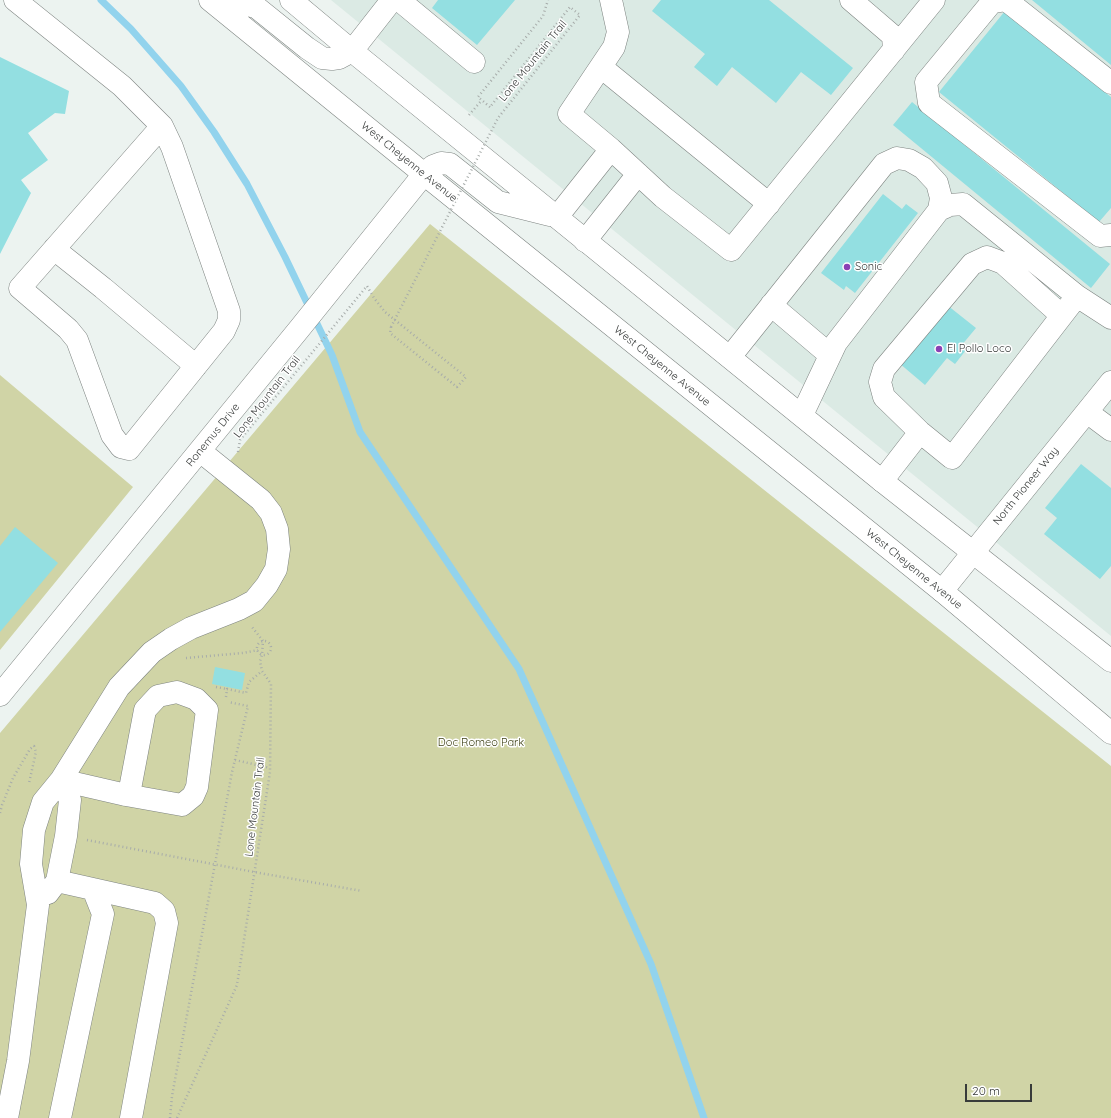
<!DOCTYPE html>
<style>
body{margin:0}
#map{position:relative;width:1111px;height:1118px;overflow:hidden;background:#ecf3f0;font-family:Quicksand,sans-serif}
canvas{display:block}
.scale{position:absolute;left:965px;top:1084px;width:67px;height:18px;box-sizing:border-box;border:2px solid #383b3a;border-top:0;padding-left:5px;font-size:12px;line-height:14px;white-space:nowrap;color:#383b3a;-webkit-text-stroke:3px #fff;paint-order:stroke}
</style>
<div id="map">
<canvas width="1111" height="1118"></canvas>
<div class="scale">20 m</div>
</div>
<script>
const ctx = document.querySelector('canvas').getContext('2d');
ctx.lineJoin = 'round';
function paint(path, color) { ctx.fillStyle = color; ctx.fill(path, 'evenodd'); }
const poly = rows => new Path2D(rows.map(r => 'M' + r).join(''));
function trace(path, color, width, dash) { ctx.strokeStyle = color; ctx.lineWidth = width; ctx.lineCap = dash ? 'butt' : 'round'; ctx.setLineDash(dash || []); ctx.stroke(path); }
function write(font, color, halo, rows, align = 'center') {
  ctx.font = font + ' Quicksand,sans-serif'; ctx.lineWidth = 3; ctx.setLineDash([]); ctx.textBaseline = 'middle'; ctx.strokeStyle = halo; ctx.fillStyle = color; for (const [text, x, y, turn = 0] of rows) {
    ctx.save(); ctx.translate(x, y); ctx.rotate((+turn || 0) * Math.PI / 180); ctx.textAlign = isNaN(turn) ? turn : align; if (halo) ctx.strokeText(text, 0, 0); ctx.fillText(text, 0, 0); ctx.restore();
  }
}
paint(poly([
 [331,0,1111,0,1111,636]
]), '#dbeae4');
paint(poly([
 [430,224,1111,766,1111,1118,0,1118,0,733],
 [0,375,133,487,0,650]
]), '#d0d4a6');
trace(poly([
 [101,0,131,29,181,86,214,132,247,184,285,257,332,355,360,432,519,669,651,964,704,1118]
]), '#92d3ed', 7);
paint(poly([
 [438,0,515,0,477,45,432,8],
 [661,0,769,0,853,68,831,95,801,72,776,103,732,67,717,86,694,67,705,54,652,11],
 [1032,0,1111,0,1111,65],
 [1005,11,1111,97,1111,208,1099,222,939,92],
 [0,57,69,91,65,114,55,113,28,133,48,160,21,180,31,193,0,254],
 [912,102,1110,264,1091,288,893,125],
 [883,194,902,209,906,204,918,213,855,293,846,286,844,290,821,273],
 [947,305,976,328,961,346,966,350,955,364,947,358,925,385,899,363],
 [1081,464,1111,488,1111,566,1100,579,1044,534,1057,518,1045,508],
 [15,527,58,563,0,632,0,546],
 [215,667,245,673,242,690,212,684]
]), '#93dfe1');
const minor = poly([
 [15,0,122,86,162,126,172,147,229,311,229,320,224,331,129,449,121,447,112,435,77,340,68,329,20,288,162,126],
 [399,0,474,62],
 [611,0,618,32,614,47,569,114,611,149,663,197,731,250,934,0],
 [851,0,893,36,894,50],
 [352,51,392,0],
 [601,67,769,204],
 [1111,83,1006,0,992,2,926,82,929,103,1100,236,1111,235],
 [939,210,950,205,963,204,1077,296,952,458,920,432,884,397,880,382,884,369,972,264,987,257,1003,263,1061,315],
 [557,217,611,149],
 [585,241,638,174],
 [54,249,103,288,196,366],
 [1077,296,1111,318],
 [771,305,830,355],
 [730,357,884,164,897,158,909,160,923,168,937,183,941,198,939,210,836,343,802,415],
 [1087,412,1111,430],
 [882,481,920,432],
 [942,591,1111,382],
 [0,695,300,328,424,174],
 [61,780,126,795,182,805,193,796,197,787,207,710,196,699,177,692,158,696,145,710,130,789,126,795],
 [57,881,155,903,164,911,167,923,131,1118],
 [48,893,57,881,66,836,70,800,61,780],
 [7,1118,18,1061,38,905,31,864,34,830,43,802,61,780,119,687,152,652,171,639,191,628,239,609,254,601,267,585,276,569,279,549,277,529,271,513,261,500,200,451],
 [60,1118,103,914,93,889]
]);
const major = poly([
 [210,0,424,174,942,591,1111,733],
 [225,0,256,7,307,48,322,58,332,59,339,58,352,51],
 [291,0,352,51,882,481,1111,661],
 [424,174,433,166,441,163,450,164,498,202,550,215]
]);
trace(minor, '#7e8481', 23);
trace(major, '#7e8481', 23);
trace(poly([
 [490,107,478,97,543,16,548,0],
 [469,115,482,100],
 [238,452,240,440,367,286,374,298,385,312,466,377,457,387,390,333,391,327],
 '257 648a7 7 0 1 1 14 0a7 7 0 1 1-14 0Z',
 [186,658,243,653,258,650],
 [216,687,227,689],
 [226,697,227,689,246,693,249,682,262,671],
 [235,760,270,768],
 [0,813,2,805,13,778,30,749,34,746,36,752,29,783],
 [87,840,254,872,362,891],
 [170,1118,172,1096,232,772,248,706,228,702],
 [177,1118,237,985,270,772,271,684,262,671,260,661,262,655,263,641,252,627]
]), '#a7acaa', 2.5, [1, 3]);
trace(minor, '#fff', 22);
trace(major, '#fff', 22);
trace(poly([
 [391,327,498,118,580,15,570,7,490,107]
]), '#a7acaa', 2.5, [1, 3]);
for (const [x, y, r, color] of [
 [847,267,4,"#8a41b4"],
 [939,349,4,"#8a41b4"]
]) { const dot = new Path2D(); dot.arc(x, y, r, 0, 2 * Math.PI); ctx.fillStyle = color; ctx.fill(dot); trace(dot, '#fff', 1.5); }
write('11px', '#383b3a', '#fff', [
 ["Lone Mountain Trail",533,61,-51],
 ["West Cheyenne Avenue",409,162,39],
 ["West Cheyenne Avenue",662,366,39],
 ["Lone Mountain Trail",267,397,-52],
 ["Ronemus Drive",213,435,-51],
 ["North Pioneer Way",1026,486,-51],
 ["West Cheyenne Avenue",914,569,39],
 ["Lone Mountain Trail",255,807,-83]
]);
write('11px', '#383b3a', '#fff', [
 ["Sonic",855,267],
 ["El Pollo Loco",947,349]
], 'left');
write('11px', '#3d4015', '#fff', [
 ["Doc Romeo Park",481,743]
]);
</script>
